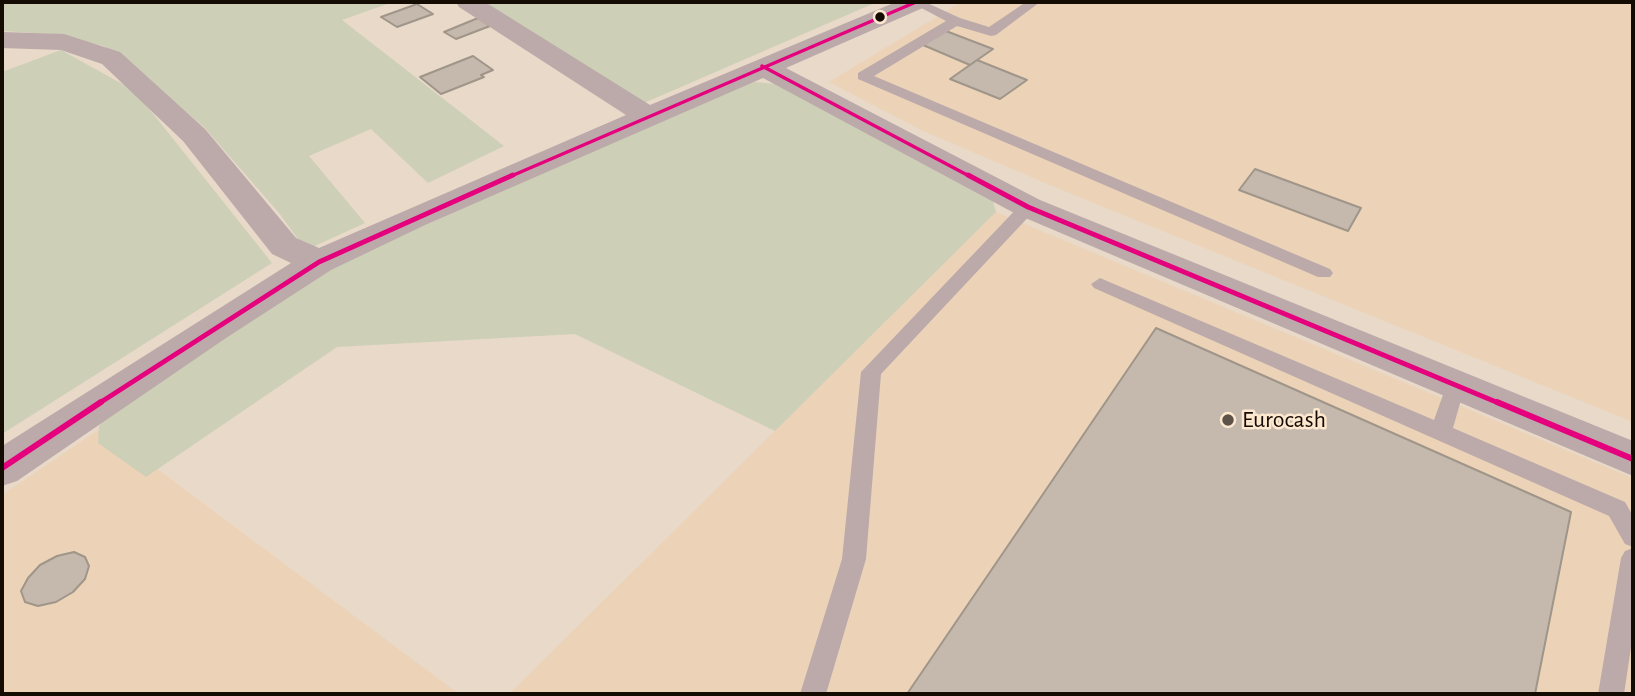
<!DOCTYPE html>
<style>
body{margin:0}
#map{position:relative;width:1635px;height:696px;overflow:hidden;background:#e8d9c9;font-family:"Alegreya Sans",sans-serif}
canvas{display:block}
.frame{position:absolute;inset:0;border:4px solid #140b03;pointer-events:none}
</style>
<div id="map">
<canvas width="1635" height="696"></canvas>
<div class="frame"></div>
</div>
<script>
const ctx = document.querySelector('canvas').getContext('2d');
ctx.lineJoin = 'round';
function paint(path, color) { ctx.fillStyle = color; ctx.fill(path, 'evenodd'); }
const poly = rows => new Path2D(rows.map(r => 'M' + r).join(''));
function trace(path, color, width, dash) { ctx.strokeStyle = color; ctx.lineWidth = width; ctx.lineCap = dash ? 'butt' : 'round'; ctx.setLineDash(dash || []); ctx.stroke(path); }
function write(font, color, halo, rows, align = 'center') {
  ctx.font = font + ' "Alegreya Sans",sans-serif'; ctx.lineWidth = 5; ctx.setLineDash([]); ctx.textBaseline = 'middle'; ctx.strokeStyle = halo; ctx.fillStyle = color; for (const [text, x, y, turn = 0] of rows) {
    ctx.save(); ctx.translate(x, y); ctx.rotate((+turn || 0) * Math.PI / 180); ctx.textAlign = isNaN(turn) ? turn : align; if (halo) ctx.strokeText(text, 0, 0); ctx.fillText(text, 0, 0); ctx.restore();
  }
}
paint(poly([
 [961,2,1633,2,1633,422,1064,191,923,131,829,82],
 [996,212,1633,478,1633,694,509,694],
 [101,428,156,468,459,694,2,694,2,495]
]), '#ecd3b8');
paint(poly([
 [2,2,393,2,342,20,504,146,428,183,371,129,309,156,365,223,306,250,279,213,204,127,141,73,104,46,52,34,2,31],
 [484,2,877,2,644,103],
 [61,50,135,91,272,263,2,434,2,72],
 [755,82,775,84,991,194,996,212,775,431,575,334,337,347,146,477,98,443,99,426,114,405,305,280,384,241,730,87]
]), '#cdcfb7');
const building = poly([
 [417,4,433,14,397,27,381,17,417,4],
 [478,18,490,26,456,39,444,32,478,18],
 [946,31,993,49,970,65,923,45,946,31],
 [473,56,493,70,481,75,484,77,441,94,420,77,473,56],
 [977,60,1027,80,1000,99,950,79,977,60],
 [1255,169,1361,208,1348,231,1239,190,1255,169],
 [1156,328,1571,512,1535,694,907,694,1156,328],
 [74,552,85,557,89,566,85,579,73,592,56,602,38,606,25,602,21,591,28,578,40,565,57,556,74,552]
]);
paint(building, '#c4b9ac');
trace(building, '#a09589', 2);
paint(poly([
 [910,2,925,2,960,18,989,27,1026,2,1040,2,996,35,991,36,957,26,874,76,1330,269,1333,273,1330,277,1318,277,858,79,858,73,946,21,910,2],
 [1028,202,1034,203,1036,207,1034,211,881,374,866,559,826,694,800,694,842,559,861,372,1022,203,1028,202],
 [1100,278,1434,420,1448,381,1455,378,1462,381,1465,386,1453,428,1625,502,1633,516,1633,547,1625,544,1609,516,1094,288,1091,284,1100,278],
 [1633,548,1633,634,1624,694,1598,694,1621,558,1625,551,1633,548]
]), '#bbaaa9');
paint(poly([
 [456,2,485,2,650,105,896,2,928,2,925,7,786,68,1040,200,1633,441,1633,476,1016,214,763,78,425,225,331,270,226,338,17,481,2,486,2,446,291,263,272,254,183,141,102,64,61,50,2,48,2,32,64,34,120,52,205,129,296,238,319,248,626,115,459,7,456,2]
]), '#bbaaa9');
trace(poly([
 [762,66,971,177],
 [509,177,916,2]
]), '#e5007d', 3.5);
trace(poly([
 [968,175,1028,207,1501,404],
 [98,404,319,262,513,175]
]), '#e5007d', 5);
trace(poly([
 [1497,402,1633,459],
 [2,468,101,402]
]), '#e5007d', 6);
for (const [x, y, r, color] of [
 [880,17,6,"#140b03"],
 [1228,420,7,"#5e5348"]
]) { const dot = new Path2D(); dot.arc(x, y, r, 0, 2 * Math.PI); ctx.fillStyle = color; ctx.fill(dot); trace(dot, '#fee8d0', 2.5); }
write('24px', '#140b03', '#fee8d0', [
 ["Eurocash",1242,420]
], 'left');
</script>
